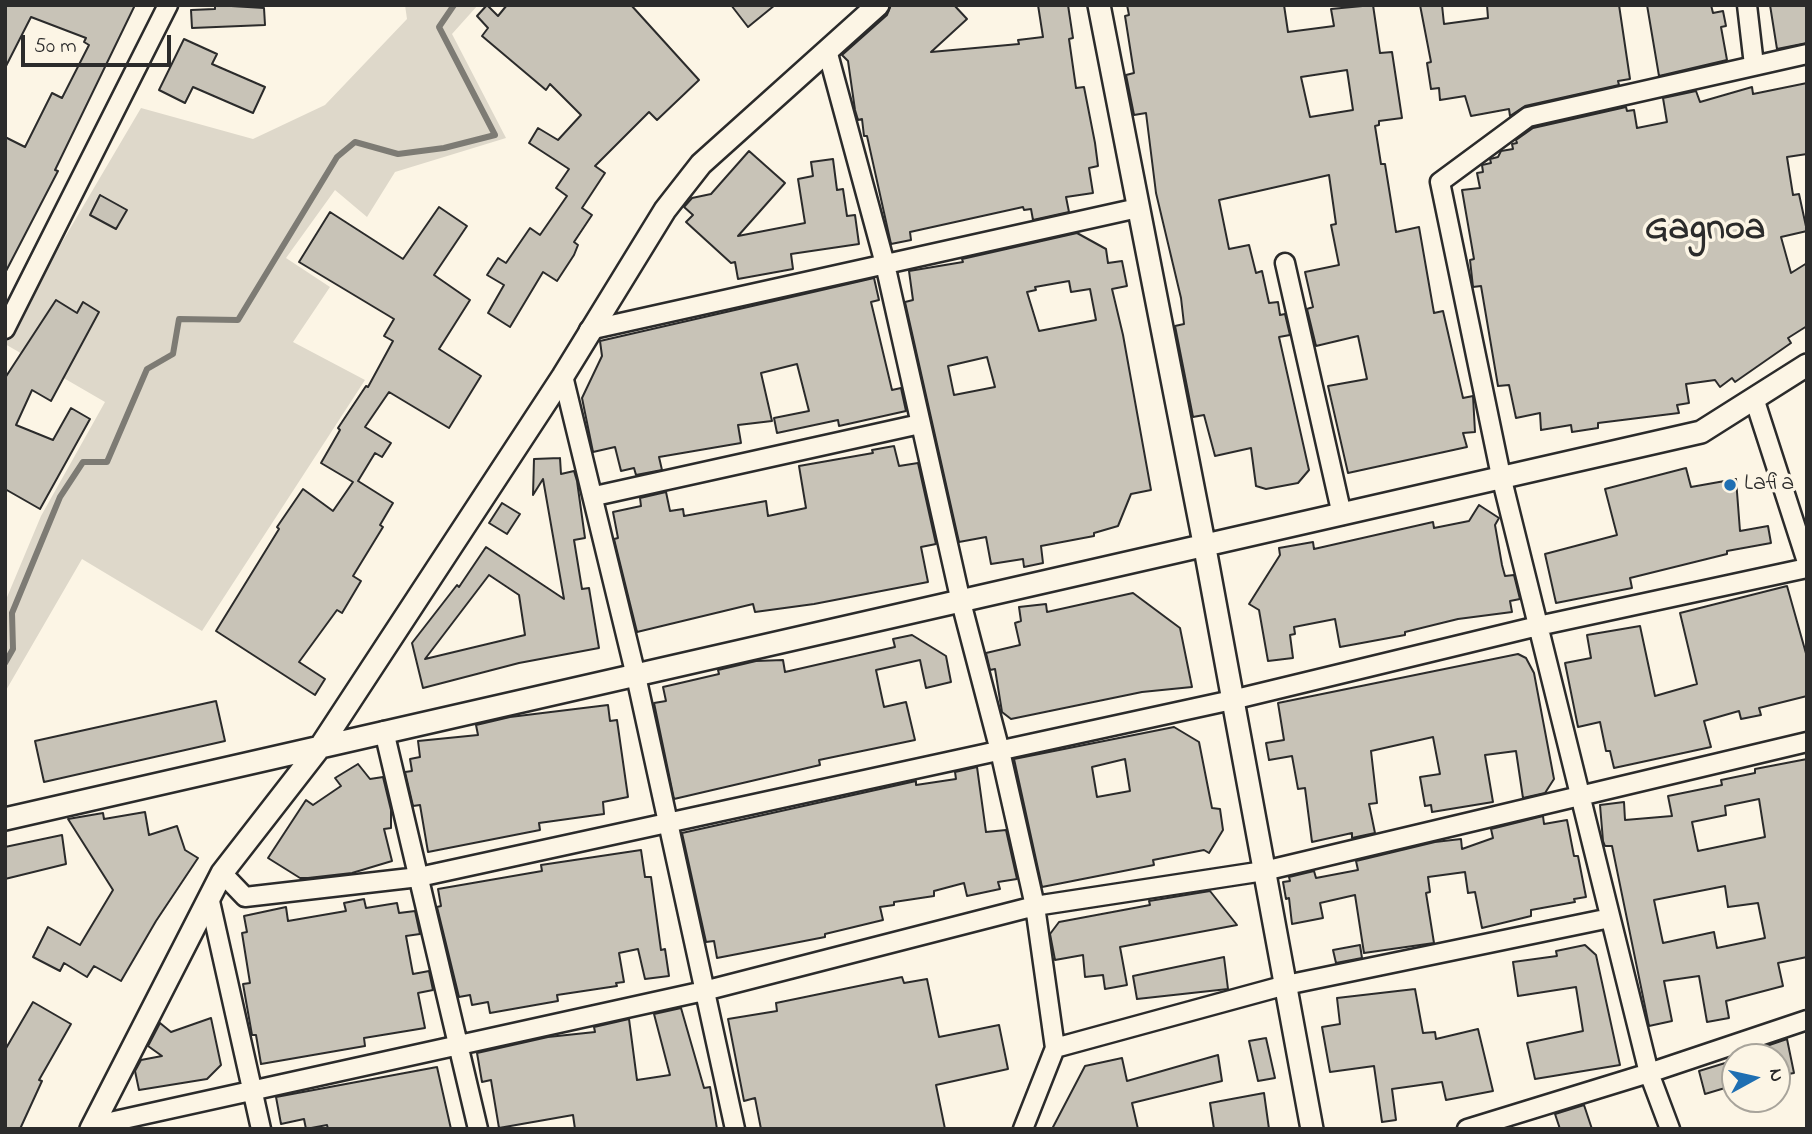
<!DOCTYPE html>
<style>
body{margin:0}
#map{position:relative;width:1812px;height:1134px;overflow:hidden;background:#fcf5e5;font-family:"Indie Flower",sans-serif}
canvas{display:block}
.frame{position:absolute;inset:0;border:7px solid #2b2b2b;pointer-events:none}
.north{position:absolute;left:1721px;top:1043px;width:70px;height:70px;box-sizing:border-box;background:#fcf5e5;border:2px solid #a8a49b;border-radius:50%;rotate:82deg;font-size:19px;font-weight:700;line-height:28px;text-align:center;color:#2b2b2b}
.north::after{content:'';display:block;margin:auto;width:24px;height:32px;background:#1f6fb2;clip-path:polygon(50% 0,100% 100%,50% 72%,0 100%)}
.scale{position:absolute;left:21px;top:35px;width:150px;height:32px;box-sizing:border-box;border:4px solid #2b2b2b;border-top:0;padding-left:9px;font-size:21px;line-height:24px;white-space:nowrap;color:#2b2b2b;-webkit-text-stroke:5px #fcf5e5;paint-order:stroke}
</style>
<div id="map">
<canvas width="1812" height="1134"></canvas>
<div class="frame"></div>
<div class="north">N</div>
<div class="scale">50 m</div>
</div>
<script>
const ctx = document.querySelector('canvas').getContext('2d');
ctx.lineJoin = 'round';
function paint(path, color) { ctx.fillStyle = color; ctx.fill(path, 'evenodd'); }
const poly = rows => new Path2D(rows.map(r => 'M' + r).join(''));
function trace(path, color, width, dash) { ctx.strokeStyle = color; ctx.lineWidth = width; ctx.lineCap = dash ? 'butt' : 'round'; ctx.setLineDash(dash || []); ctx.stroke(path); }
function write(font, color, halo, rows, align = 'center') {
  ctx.font = font + ' "Indie Flower",sans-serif'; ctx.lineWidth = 7; ctx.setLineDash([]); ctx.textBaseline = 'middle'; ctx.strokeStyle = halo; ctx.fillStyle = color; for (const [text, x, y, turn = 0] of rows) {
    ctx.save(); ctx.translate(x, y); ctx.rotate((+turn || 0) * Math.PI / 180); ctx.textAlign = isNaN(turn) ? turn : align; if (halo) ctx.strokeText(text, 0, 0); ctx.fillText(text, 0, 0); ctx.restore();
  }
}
paint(poly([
 [405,5,478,5,452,34,506,138,395,172,367,217,335,190,286,258,330,287,293,342,365,380,202,631,82,559,5,692,5,602,41,516,105,402,5,344,5,339,141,108,253,139,325,105,407,19]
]), '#ded8ca');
trace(poly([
 [5,663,13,649,12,613,60,497,83,462,107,462,147,369,173,354,179,319,238,320,337,157,355,142,398,154,444,148,495,135,439,27,454,5]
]), '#7d7b74', 6);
const building = poly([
 [5,5,135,5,55,170,58,171,5,273,5,137,25,147,52,93,62,98,89,45,84,42,86,38,31,17,5,68,5,5],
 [215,5,264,8,265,25,192,28,191,10,215,9,215,5],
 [487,5,498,16,507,5,631,5,699,80,657,120,649,112,595,166,605,173,582,208,592,215,574,242,578,245,574,255,557,281,543,272,510,327,488,313,504,285,487,275,498,258,506,263,530,228,540,235,567,196,556,188,569,169,529,143,538,128,558,140,581,115,550,84,546,90,482,36,488,28,477,16,487,5],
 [731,5,775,5,748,27,731,5],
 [891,5,954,5,967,19,931,52,1019,44,1018,40,1043,37,1038,5,1068,5,1073,38,1069,39,1076,88,1084,87,1095,143,1098,166,1089,168,1093,193,1066,197,1069,212,1033,220,1031,209,1024,210,1023,207,910,232,911,240,891,244,867,136,864,136,862,119,858,120,855,110,848,61,842,55,887,15,891,5],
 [1127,5,1284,5,1288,32,1334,26,1331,9,1373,5,1380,53,1392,52,1402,118,1379,121,1379,125,1375,126,1381,164,1385,164,1396,232,1419,227,1434,313,1443,311,1463,398,1473,396,1475,432,1463,433,1467,447,1348,473,1328,386,1367,379,1358,336,1316,346,1307,309,1313,307,1305,272,1339,265,1331,225,1336,224,1329,175,1219,200,1229,249,1249,245,1256,273,1262,271,1269,303,1278,302,1280,315,1285,314,1290,335,1279,337,1309,470,1298,483,1266,489,1256,486,1251,448,1215,456,1204,415,1193,417,1175,326,1184,324,1181,298,1156,193,1146,113,1134,115,1126,75,1134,73,1125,16,1129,15,1127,5],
 [1347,70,1353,110,1310,117,1301,77,1347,70],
 [1420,5,1442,5,1444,24,1488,18,1487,5,1619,5,1630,79,1618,81,1619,85,1525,106,1510,116,1509,109,1471,116,1465,96,1440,100,1439,88,1431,89,1427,63,1431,62,1420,5],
 [1647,5,1711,5,1713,13,1723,11,1726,26,1721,27,1727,60,1659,76,1647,5],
 [1770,5,1807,5,1807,43,1777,49,1770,5],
 [184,39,217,54,212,64,265,87,253,113,193,87,185,103,159,90,184,39],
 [1807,83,1807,154,1787,157,1793,195,1799,194,1807,231,1781,237,1791,273,1807,263,1807,326,1788,338,1791,343,1735,382,1732,378,1720,387,1715,380,1686,384,1689,403,1677,405,1679,413,1598,423,1598,428,1572,432,1571,425,1541,430,1540,413,1516,418,1509,385,1498,386,1481,286,1473,287,1470,260,1474,259,1462,190,1480,188,1477,173,1483,172,1482,165,1491,163,1490,159,1498,157,1501,151,1513,149,1512,144,1517,143,1516,140,1533,128,1626,107,1627,111,1634,110,1637,128,1667,122,1663,98,1696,91,1700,102,1752,87,1753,94,1807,83],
 [749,151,785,183,738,236,805,223,798,179,813,176,811,162,833,159,837,190,843,189,847,216,855,215,859,244,791,254,793,269,738,279,735,262,731,263,686,222,693,215,684,207,692,198,711,194,749,151],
 [100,195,127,210,116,229,90,215,100,195],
 [439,207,467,226,434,275,470,300,439,349,481,376,449,428,389,392,365,427,391,443,382,457,375,453,358,481,393,503,380,525,383,527,353,576,361,581,342,613,337,610,299,662,325,679,315,695,216,631,279,529,277,527,303,489,333,511,353,482,321,463,340,430,338,428,366,386,368,387,393,341,384,336,394,319,299,262,330,212,403,259,439,207],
 [1077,233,1106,249,1108,263,1122,261,1127,286,1112,289,1123,335,1151,490,1131,494,1118,526,1094,533,1094,536,1041,546,1043,563,1024,567,1023,559,991,564,986,537,959,542,905,302,913,300,909,271,963,262,962,259,1077,233],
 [1069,281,1071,292,1090,289,1096,320,1039,331,1027,292,1036,290,1035,287,1069,281],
 [987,357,995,387,954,395,948,366,987,357],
 [874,278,879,300,871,302,892,390,901,388,906,411,839,426,838,420,777,433,774,418,809,411,797,364,761,373,772,421,738,425,741,443,659,457,662,470,636,475,634,468,621,471,615,447,593,452,582,398,602,356,600,341,874,278],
 [56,300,77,313,83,302,99,312,51,401,32,390,16,425,53,440,71,408,90,419,40,509,5,489,5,378,56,300],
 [894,446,899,466,918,463,936,544,921,547,928,582,814,604,755,612,753,604,637,632,614,539,618,538,613,512,641,506,640,498,666,492,670,511,683,509,684,516,766,501,768,516,806,508,799,466,873,453,872,450,894,446],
 [560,458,561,474,574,471,577,481,585,538,574,540,582,589,589,588,599,648,519,663,423,688,412,643,457,585,459,587,486,547,564,599,543,479,533,495,534,459,560,458],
 [489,575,519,595,525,635,425,659,489,575],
 [1686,468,1691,487,1736,479,1740,531,1768,526,1771,543,1727,551,1727,554,1630,578,1632,588,1556,603,1545,554,1617,535,1605,489,1686,468],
 [502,503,520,514,507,534,489,523,502,503],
 [1479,505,1499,518,1495,525,1502,565,1505,576,1514,575,1520,599,1510,601,1512,612,1458,619,1405,632,1405,635,1340,647,1335,619,1294,627,1295,634,1290,635,1293,658,1268,661,1259,610,1249,604,1280,555,1279,548,1313,542,1314,549,1433,522,1434,528,1469,521,1479,505],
 [1787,586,1807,657,1807,696,1759,708,1761,715,1741,719,1739,711,1704,721,1711,747,1614,768,1610,751,1606,751,1600,722,1578,727,1565,663,1591,658,1587,635,1640,626,1655,696,1697,684,1680,613,1787,586],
 [1133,593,1180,628,1192,687,1142,692,1011,719,1002,712,995,669,990,670,986,653,1020,645,1015,623,1021,621,1019,607,1046,604,1047,612,1133,593],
 [912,635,946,656,951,682,926,688,920,660,876,670,884,707,906,702,915,740,819,760,820,765,674,799,654,703,666,701,663,687,719,674,718,670,756,661,783,660,785,672,895,647,893,639,912,635],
 [1518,654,1526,658,1534,673,1554,779,1545,793,1523,798,1516,751,1485,755,1493,802,1432,812,1431,805,1425,806,1420,777,1440,774,1433,737,1371,751,1377,803,1369,804,1375,833,1352,838,1352,833,1312,842,1305,788,1298,789,1292,756,1269,760,1266,743,1284,740,1278,703,1518,654],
 [216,701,225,741,44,782,35,741,216,701],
 [608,705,610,721,617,720,628,797,603,802,604,814,539,823,540,830,428,852,420,805,413,806,405,772,412,771,410,759,420,757,418,741,478,735,476,725,510,717,608,705],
 [1174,727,1199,742,1212,808,1220,809,1223,830,1209,853,1204,850,1153,860,1154,865,1042,887,1014,759,1174,727],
 [1125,759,1130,791,1097,797,1092,767,1125,759],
 [1807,759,1807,957,1778,963,1783,986,1726,1001,1729,1018,1707,1022,1699,976,1664,981,1672,1021,1649,1026,1612,846,1605,846,1603,841,1600,805,1624,802,1625,820,1672,816,1668,796,1722,785,1721,780,1755,773,1755,769,1807,759],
 [1759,799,1765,837,1698,851,1692,822,1726,815,1725,806,1759,799],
 [1725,886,1728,907,1758,903,1765,938,1717,948,1714,932,1663,943,1654,900,1725,886],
 [358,764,370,779,383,777,391,810,391,828,384,829,392,861,352,873,308,878,300,878,268,858,306,800,313,805,341,786,335,778,358,764],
 [977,767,986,832,1006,830,1017,879,998,882,1000,889,967,896,964,883,934,891,934,896,894,902,894,905,880,907,883,920,825,934,825,937,717,958,714,941,706,942,682,833,916,781,916,785,956,779,955,772,977,767],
 [145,812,149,835,177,826,185,850,198,858,156,921,121,981,94,966,87,977,64,963,60,971,33,957,48,927,80,945,113,890,68,819,103,813,104,819,145,812],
 [1543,816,1544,824,1567,820,1574,856,1578,856,1586,897,1574,899,1575,902,1531,910,1531,916,1482,928,1475,892,1468,893,1465,872,1428,877,1430,892,1426,893,1434,943,1364,953,1355,895,1320,903,1323,918,1292,924,1289,898,1286,899,1283,882,1290,881,1289,877,1314,871,1316,878,1358,870,1356,861,1435,842,1461,839,1462,849,1493,838,1491,829,1543,816],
 [62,835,66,864,5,879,5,847,62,835],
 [641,850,645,877,651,877,661,950,665,949,669,976,645,979,638,949,619,953,624,982,616,983,617,986,557,995,558,1001,490,1013,488,1002,472,1005,470,995,459,997,437,907,441,906,438,889,542,871,541,865,641,850],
 [1210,891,1237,925,1120,947,1127,985,1105,989,1103,975,1085,977,1083,955,1055,960,1050,934,1059,922,1150,905,1149,901,1210,891],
 [364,899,366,908,397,903,399,913,415,911,420,934,406,936,413,974,429,971,433,990,418,993,425,1028,364,1038,365,1046,261,1064,256,1035,252,1035,243,984,250,983,242,933,247,932,244,916,286,907,288,921,346,911,344,903,364,899],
 [1360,945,1362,958,1336,963,1333,950,1360,945],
 [1585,945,1596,955,1620,1065,1535,1079,1527,1043,1583,1031,1576,987,1518,996,1513,962,1557,956,1556,951,1585,945],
 [1224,957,1228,989,1137,999,1133,976,1224,957],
 [902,977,904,983,927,979,939,1037,999,1025,1008,1069,936,1085,945,1129,761,1129,755,1098,744,1101,728,1019,777,1011,776,1003,902,977],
 [1415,989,1423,1033,1435,1032,1436,1039,1478,1029,1493,1091,1446,1100,1442,1082,1392,1089,1396,1120,1382,1122,1374,1066,1330,1072,1322,1027,1340,1024,1337,998,1415,989],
 [33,1002,71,1024,39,1080,42,1081,20,1129,5,1129,5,1050,33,1002],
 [681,1008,704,1088,710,1087,717,1129,575,1129,573,1115,499,1128,491,1080,482,1082,477,1053,548,1037,595,1032,594,1027,629,1019,637,1080,670,1075,654,1014,681,1008],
 [211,1018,221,1065,207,1079,139,1090,135,1071,141,1060,162,1056,148,1046,160,1023,171,1032,211,1018],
 [1266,1038,1275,1078,1258,1081,1249,1041,1266,1038],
 [1787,1039,1794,1073,1777,1076,1777,1057,1743,1057,1743,1054,1787,1039],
 [1218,1055,1222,1081,1132,1103,1138,1129,1052,1129,1085,1066,1122,1058,1127,1081,1218,1055],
 [1735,1060,1735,1085,1705,1094,1699,1071,1735,1060],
 [437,1067,451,1129,328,1129,327,1125,306,1129,304,1119,281,1124,276,1097,437,1067],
 [1264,1093,1269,1129,1214,1129,1210,1103,1264,1093],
 [1584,1105,1592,1129,1560,1129,1555,1114,1584,1105]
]);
paint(building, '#c8c3b7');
trace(building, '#2b2b2b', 2);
const minor = poly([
 [1747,5,1754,65],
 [827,50,885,264,961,602,1000,751,1035,906,1055,1048,1023,1129],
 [1285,263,1342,515],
 [5,329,168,5],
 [589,330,1138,208],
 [563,376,636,676,735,1129],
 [1754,398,1807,562],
 [595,496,920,424],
 [384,731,478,1129],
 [222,873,245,897,419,877,1232,700,1538,626,1807,568],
 [209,897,261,1129],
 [1055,1048,1286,985,1610,918],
 [92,1126,704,991,1035,906,1264,871,1807,742],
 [1467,1129,1649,1073,1807,1020],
 [1670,1129,1649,1073,1501,476,1440,182,1528,117,1807,54]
]);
const tertiary = poly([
 [1099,5,1204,543,1312,1129],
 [5,819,1701,432,1807,365],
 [91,1129,222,873,320,747,563,376,665,210,701,164,878,5]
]);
trace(minor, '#2b2b2b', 23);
trace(tertiary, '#2b2b2b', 26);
trace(minor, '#fcf5e5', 18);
trace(tertiary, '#fcf5e5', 21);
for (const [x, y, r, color] of [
 [1730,485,7,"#1f6fb2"]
]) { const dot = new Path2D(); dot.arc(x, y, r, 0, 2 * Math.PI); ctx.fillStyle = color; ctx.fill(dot); trace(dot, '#fcf5e5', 2.5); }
write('24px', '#2b2b2b', '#fcf5e5', [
 ["Lafia",1744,485]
], 'left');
write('bold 38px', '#2b2b2b', '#fcf5e5', [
 ["Gagnoa",1705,232]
]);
</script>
